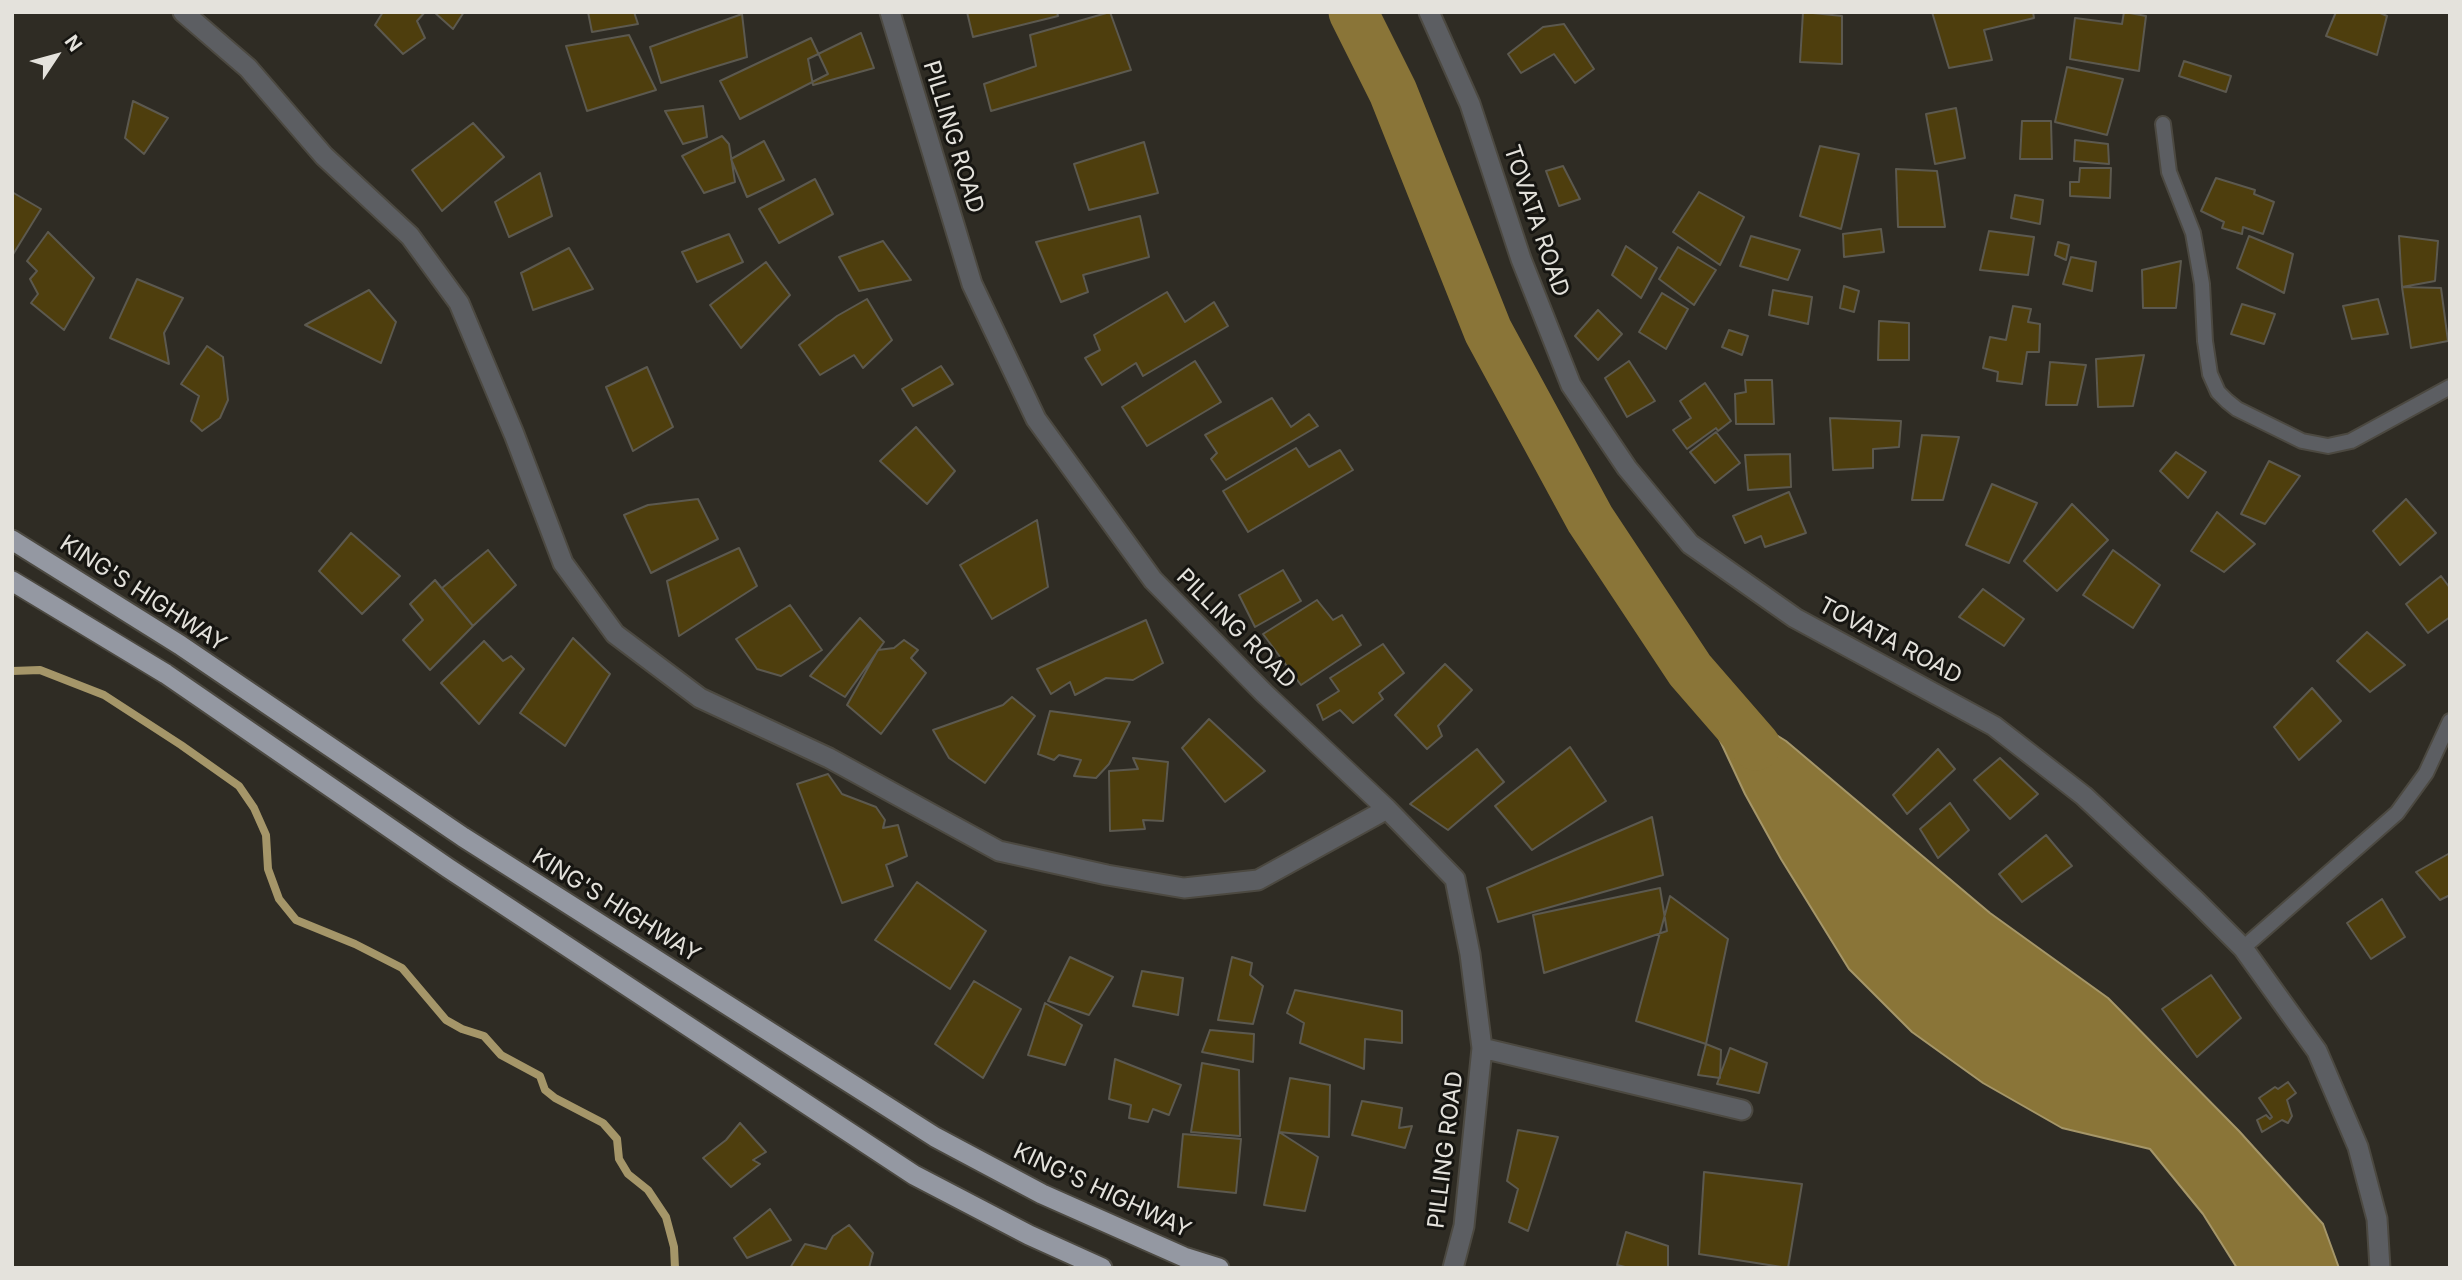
<!DOCTYPE html>
<style>
body{margin:0}
#map{position:relative;width:2462px;height:1280px;overflow:hidden;background:#2f2c24;font-family:Inter,sans-serif}
canvas{display:block}
.frame{position:absolute;inset:0;border:14px solid #e4e2dc;pointer-events:none}
.north{position:absolute;left:21px;top:21px;width:70px;height:70px;-webkit-text-stroke:5px #161511;paint-order:stroke;rotate:54deg;font-size:19px;font-weight:700;line-height:28px;text-align:center;color:#e4e2dc}
.north::after{content:'';display:block;margin:auto;width:24px;height:32px;background:#e4e2dc;clip-path:polygon(50% 0,100% 100%,50% 72%,0 100%)}
</style>
<div id="map">
<canvas width="2462" height="1280"></canvas>
<div class="frame"></div>
<div class="north">N</div>
</div>
<script>
const ctx = document.querySelector('canvas').getContext('2d');
ctx.lineJoin = 'round';
function paint(path, color) { ctx.fillStyle = color; ctx.fill(path, 'evenodd'); }
const poly = rows => new Path2D(rows.map(r => 'M' + r).join(''));
function trace(path, color, width, dash) { ctx.strokeStyle = color; ctx.lineWidth = width; ctx.lineCap = dash ? 'butt' : 'round'; ctx.setLineDash(dash || []); ctx.stroke(path); }
function write(font, color, halo, rows, align = 'center') {
  ctx.font = font + ' Inter,sans-serif'; ctx.lineWidth = 6; ctx.setLineDash([]); ctx.textBaseline = 'middle'; ctx.strokeStyle = halo; ctx.fillStyle = color; for (const [text, x, y, turn = 0] of rows) {
    ctx.save(); ctx.translate(x, y); ctx.rotate((+turn || 0) * Math.PI / 180); ctx.textAlign = isNaN(turn) ? turn : align; if (halo) ctx.strokeText(text, 0, 0); ctx.fillText(text, 0, 0); ctx.restore();
  }
}
const water = poly([
 [1693,683,1786,741,1990,913,2108,998,2239,1131,2323,1224,2339,1268,2237,1268,2203,1214,2150,1149,2062,1128,1983,1083,1912,1032,1849,969,1781,859,1745,794,1693,683]
]);
paint(water, '#8a7538');
trace(water, '#a59669', 2);
trace(poly([
 [12,671,40,670,104,695,181,745,239,786,254,808,266,835,268,869,279,899,296,920,355,944,402,968,446,1020,462,1029,484,1036,501,1055,540,1076,545,1090,555,1098,603,1123,617,1139,619,1159,628,1174,648,1190,666,1217,674,1247,675,1268]
]), '#a59669', 8);
trace(poly([
 [1353,12,1393,92,1488,331,1590,519,1690,670,1756,746]
]), '#8a7538', 49);
const building = poly([
 [383,12,425,12,417,21,425,38,403,54,375,25,383,12],
 [434,12,464,12,453,29,434,12],
 [588,12,634,12,638,24,592,32,588,12],
 [967,12,1057,12,1058,16,973,37,967,12],
 [1110,12,1131,70,991,111,984,84,1036,66,1030,35,1110,12],
 [1803,12,1842,16,1842,64,1800,62,1803,12],
 [1932,12,2033,12,2034,18,1984,30,1992,60,1949,68,1932,12],
 [2124,12,2146,16,2139,71,2070,59,2075,18,2122,24,2124,12],
 [2336,12,2378,12,2387,16,2377,55,2326,36,2336,12],
 [742,14,747,57,661,83,650,47,742,14],
 [1564,24,1594,69,1575,83,1554,54,1521,73,1508,54,1543,27,1564,24],
 [861,33,874,68,813,85,808,59,861,33],
 [629,35,656,90,587,111,566,46,629,35],
 [811,38,828,74,740,119,720,81,811,38],
 [2184,61,2231,76,2226,92,2179,76,2184,61],
 [2067,67,2123,79,2107,135,2055,122,2067,67],
 [133,101,168,118,144,154,125,138,133,101],
 [703,106,707,137,683,144,665,111,703,106],
 [1956,108,1965,158,1935,164,1926,114,1956,108],
 [2022,121,2051,121,2052,159,2020,159,2022,121],
 [473,123,504,157,442,211,412,170,473,123],
 [722,136,729,144,735,182,704,193,682,156,722,136],
 [2075,140,2108,144,2109,164,2074,161,2075,140],
 [764,141,784,180,747,197,731,159,764,141],
 [1144,142,1158,193,1089,210,1074,164,1144,142],
 [1820,146,1859,154,1841,229,1800,216,1820,146],
 [1563,166,1580,199,1559,206,1546,171,1563,166],
 [2080,168,2111,168,2110,198,2070,196,2070,182,2079,182,2080,168],
 [1896,169,1937,171,1945,227,1898,227,1896,169],
 [540,173,552,216,509,237,495,202,540,173],
 [2216,178,2255,190,2254,194,2274,202,2263,234,2243,227,2242,234,2222,228,2224,222,2201,211,2216,178],
 [815,179,833,214,779,243,759,209,815,179],
 [12,192,41,209,12,256,12,192],
 [1699,192,1744,217,1720,265,1673,232,1699,192],
 [2015,195,2043,200,2040,224,2011,218,2015,195],
 [1140,216,1149,257,1083,275,1088,292,1061,302,1036,242,1140,216],
 [1881,229,1884,252,1844,257,1843,234,1881,229],
 [1989,231,2034,237,2028,275,1980,270,1989,231],
 [48,232,94,278,64,330,31,303,38,294,30,279,37,271,27,261,48,232],
 [729,234,743,262,697,282,682,252,729,234],
 [1751,236,1800,250,1788,280,1740,266,1751,236],
 [2249,236,2293,254,2284,293,2237,268,2249,236],
 [2399,236,2438,241,2435,281,2402,287,2399,236],
 [883,241,911,280,859,291,839,257,883,241],
 [2058,242,2069,245,2066,260,2055,255,2058,242],
 [1626,246,1657,268,1641,298,1612,275,1626,246],
 [1678,247,1716,270,1694,305,1659,279,1678,247],
 [569,248,593,289,533,310,521,273,569,248],
 [2071,257,2096,262,2092,291,2063,284,2071,257],
 [2181,261,2176,308,2143,308,2142,270,2181,261],
 [766,262,790,295,741,348,710,305,766,262],
 [137,279,183,298,164,333,169,364,110,338,137,279],
 [1844,286,1859,291,1854,312,1840,308,1844,286],
 [2402,287,2441,288,2448,341,2411,348,2402,287],
 [369,290,396,322,381,363,305,325,369,290],
 [1773,290,1812,297,1808,324,1769,315,1773,290],
 [1167,292,1185,322,1214,302,1228,326,1143,376,1136,363,1102,385,1085,358,1100,350,1094,335,1167,292],
 [1662,293,1688,309,1666,349,1639,332,1662,293],
 [867,299,892,340,863,368,854,355,820,375,799,345,837,316,867,299],
 [2378,299,2388,334,2352,339,2343,306,2378,299],
 [2242,304,2275,314,2264,344,2231,334,2242,304],
 [2013,306,2031,309,2028,322,2040,324,2039,352,2027,352,2022,384,1997,381,1998,372,1983,368,1990,337,2006,340,2013,306],
 [1598,310,1622,334,1598,360,1575,336,1598,310],
 [1879,321,1909,323,1909,360,1878,360,1879,321],
 [1729,330,1748,336,1742,355,1722,347,1729,330],
 [207,346,223,357,228,400,220,418,202,431,191,421,199,396,181,384,207,346],
 [2144,355,2133,406,2098,407,2096,359,2144,355],
 [1195,361,1221,402,1147,446,1122,407,1195,361],
 [1629,361,1655,401,1627,417,1605,378,1629,361],
 [2050,362,2086,365,2077,405,2046,405,2050,362],
 [941,366,953,384,913,406,902,389,941,366],
 [647,367,673,427,633,451,606,387,647,367],
 [1745,380,1772,380,1774,424,1736,424,1735,394,1746,392,1745,380],
 [1705,383,1731,421,1718,431,1716,428,1687,449,1673,430,1691,418,1680,401,1705,383],
 [1272,398,1291,427,1309,414,1318,426,1226,480,1211,459,1217,453,1205,435,1272,398],
 [1830,418,1901,421,1899,447,1873,449,1873,468,1833,470,1830,418],
 [916,427,955,471,927,504,880,461,916,427],
 [1716,432,1740,463,1715,483,1690,452,1716,432],
 [1922,435,1959,437,1943,500,1912,500,1922,435],
 [1296,448,1309,467,1340,450,1353,470,1248,532,1223,491,1296,448],
 [2176,452,2206,472,2188,498,2160,471,2176,452],
 [1790,454,1791,487,1748,490,1745,455,1790,454],
 [2269,461,2300,476,2265,524,2241,514,2269,461],
 [1992,484,2037,503,2009,563,1966,545,1992,484],
 [1789,492,1806,533,1765,547,1761,536,1745,543,1733,516,1789,492],
 [698,499,718,539,651,573,624,515,648,505,698,499],
 [2406,499,2436,533,2400,565,2373,531,2406,499],
 [2072,504,2108,540,2057,591,2024,561,2072,504],
 [2217,512,2255,544,2224,572,2191,551,2217,512],
 [1037,520,1048,587,992,619,960,565,1037,520],
 [351,533,400,576,362,614,319,571,351,533],
 [739,548,757,586,679,636,667,581,739,548],
 [488,550,516,585,473,626,442,588,488,550],
 [2113,550,2160,585,2133,628,2083,595,2113,550],
 [1283,570,1301,601,1255,627,1239,595,1283,570],
 [2441,576,2450,588,2450,617,2428,633,2406,604,2441,576],
 [435,580,473,626,430,670,403,640,423,620,410,604,435,580],
 [1983,589,2024,619,2004,646,1959,617,1983,589],
 [1317,600,1333,620,1342,615,1361,645,1301,685,1263,634,1317,600],
 [790,605,822,650,781,676,757,669,736,639,790,605],
 [860,618,884,642,845,697,810,676,860,618],
 [1146,620,1163,663,1133,680,1106,678,1075,695,1070,682,1051,694,1037,669,1146,620],
 [2367,632,2405,665,2370,692,2337,661,2367,632],
 [573,638,610,674,565,746,520,713,573,638],
 [904,640,918,650,911,658,926,673,881,734,847,705,878,650,894,648,904,640],
 [484,641,503,661,511,656,524,669,479,724,441,683,484,641],
 [1383,644,1404,673,1379,693,1383,699,1353,723,1340,710,1323,720,1317,705,1339,691,1330,678,1383,644],
 [1445,664,1472,690,1438,726,1442,736,1427,749,1395,715,1445,664],
 [2312,688,2341,721,2299,760,2274,727,2312,688],
 [1012,697,1035,716,985,783,949,758,933,730,1003,705,1012,697],
 [1050,711,1130,722,1109,764,1096,778,1074,776,1081,760,1059,755,1054,760,1038,754,1050,711],
 [1209,719,1265,771,1225,802,1182,748,1209,719],
 [1570,747,1606,801,1532,850,1495,806,1570,747],
 [1477,749,1504,782,1448,830,1410,804,1477,749],
 [1938,749,1955,769,1907,814,1893,795,1938,749],
 [1133,758,1168,762,1163,821,1143,820,1145,829,1110,831,1109,771,1138,769,1133,758],
 [2000,758,2038,794,2010,819,1974,780,2000,758],
 [828,774,842,794,876,807,885,820,883,828,898,825,907,856,886,865,893,886,842,903,797,784,828,774],
 [1950,803,1969,830,1938,858,1920,829,1950,803],
 [1652,817,1663,875,1498,922,1487,888,1652,817],
 [2046,835,2072,866,2022,902,1999,874,2046,835],
 [2450,853,2450,895,2440,900,2416,872,2450,853],
 [917,882,986,931,950,989,875,940,917,882],
 [1660,888,1667,931,1544,973,1533,915,1660,888],
 [1670,896,1728,939,1706,1044,1636,1021,1670,896],
 [2382,899,2405,937,2371,959,2347,923,2382,899],
 [1070,957,1113,977,1089,1015,1048,1001,1070,957],
 [1232,957,1252,963,1250,975,1263,986,1253,1024,1218,1020,1232,957],
 [1142,971,1183,978,1178,1015,1133,1006,1142,971],
 [2211,975,2241,1018,2197,1057,2162,1009,2211,975],
 [974,981,1021,1009,983,1078,935,1044,974,981],
 [1295,990,1402,1011,1402,1043,1365,1039,1364,1069,1300,1043,1304,1023,1287,1013,1295,990],
 [1045,1003,1082,1025,1065,1065,1028,1055,1045,1003],
 [1210,1030,1254,1034,1253,1062,1202,1052,1210,1030],
 [1706,1044,1721,1050,1720,1078,1698,1075,1706,1044],
 [1730,1048,1767,1063,1759,1093,1717,1084,1730,1048],
 [1115,1059,1181,1085,1169,1115,1153,1109,1148,1122,1129,1118,1131,1105,1109,1099,1115,1059],
 [1202,1063,1239,1070,1240,1136,1191,1132,1202,1063],
 [1290,1078,1330,1085,1329,1137,1279,1132,1290,1078],
 [2288,1082,2296,1093,2287,1100,2292,1116,2288,1123,2282,1120,2262,1132,2257,1120,2266,1115,2270,1119,2272,1117,2259,1098,2275,1087,2278,1089,2288,1082],
 [1362,1101,1402,1108,1399,1128,1412,1126,1405,1148,1352,1135,1362,1101],
 [740,1123,766,1152,753,1160,760,1164,731,1187,703,1158,726,1140,740,1123],
 [1518,1130,1558,1137,1528,1231,1509,1222,1518,1189,1507,1181,1518,1130],
 [1279,1132,1318,1157,1305,1211,1264,1205,1279,1132],
 [1183,1134,1241,1139,1236,1193,1178,1187,1183,1134],
 [1704,1172,1802,1184,1788,1268,1699,1254,1704,1172],
 [770,1209,791,1240,747,1258,734,1238,770,1209],
 [849,1225,873,1253,869,1268,790,1268,805,1244,826,1249,833,1236,849,1225],
 [1626,1232,1668,1246,1668,1268,1629,1268,1617,1265,1626,1232]
]);
paint(building, '#4e3e0d');
trace(building, '#5c594f', 2);
const service = poly([
 [2163,124,2169,172,2193,233,2202,284,2205,341,2210,374,2218,392,2227,401,2237,409,2302,441,2328,446,2351,441,2450,387],
 [2243,948,2397,813,2426,773,2450,721]
]);
const minor = poly([
 [183,12,248,68,324,156,410,236,459,303,514,434,563,563,615,634,700,698,829,758,999,851,1107,875,1184,888,1258,880,1387,809],
 [890,12,972,284,1036,419,1153,580,1264,693,1387,809,1455,879,1470,954,1482,1048,1464,1226,1453,1268],
 [1482,1048,1742,1110]
]);
const tertiary = poly([
 [1429,12,1470,104,1521,259,1571,385,1627,468,1690,544,1795,618,1994,726,2084,796,2196,901,2243,948,2317,1051,2358,1147,2377,1219,2380,1268]
]);
const trunk = poly([
 [12,540,180,645,463,837,935,1137,1042,1194,1184,1257,1219,1268],
 [12,581,166,674,448,868,914,1175,1029,1235,1102,1268]
]);
trace(service, '#4c4941', 18);
trace(minor, '#4c4941', 23);
trace(tertiary, '#4c4941', 23);
trace(trunk, '#4c4941', 23);
trace(service, '#5c5e62', 14);
trace(minor, '#5c5e62', 19);
trace(tertiary, '#5c5e62', 19);
trace(trunk, '#9498a2', 19);
write('23px', '#e4e2dc', '#161511', [
 ["PILLING ROAD",953,137,73],
 ["TOVATA ROAD",1536,221,71],
 ["KING'S HIGHWAY",143,594,33],
 ["PILLING ROAD",1236,629,45],
 ["TOVATA ROAD",1890,641,28],
 ["KING'S HIGHWAY",616,906,32],
 ["PILLING ROAD",1446,1150,-83],
 ["KING'S HIGHWAY",1102,1191,25]
]);
</script>
